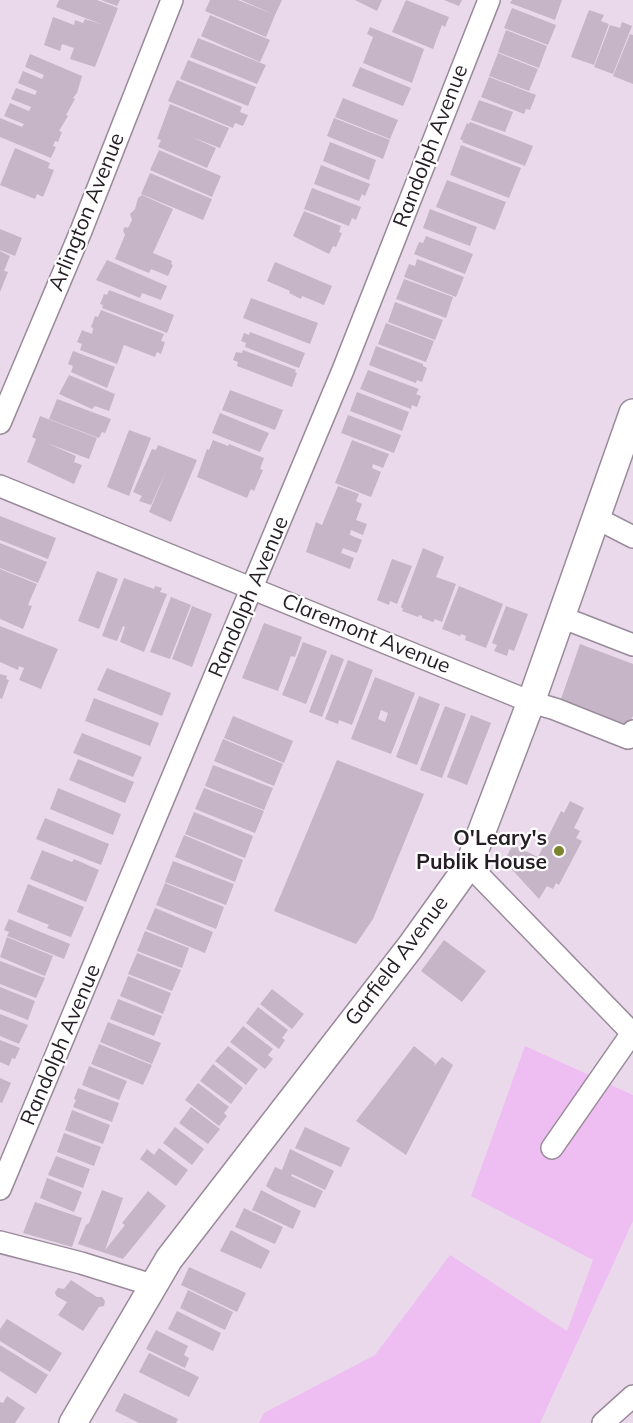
<!DOCTYPE html>
<style>
body{margin:0}
canvas{display:block;background:#ead9eb}
</style>
<canvas width="633" height="1423"></canvas>
<script>
const ctx = document.querySelector('canvas').getContext('2d');
ctx.lineJoin = 'round';
function paint(path, color) { ctx.fillStyle = color; ctx.fill(path, 'evenodd'); }
const poly = rows => new Path2D(rows.map(r => 'M' + r).join(''));
function trace(path, color, width, dash) { ctx.strokeStyle = color; ctx.lineWidth = width; ctx.lineCap = dash ? 'butt' : 'round'; ctx.setLineDash(dash || []); ctx.stroke(path); }
function write(font, color, halo, rows, align = 'center') {
  ctx.font = font + ' Mulish,sans-serif'; ctx.lineWidth = 4.5; ctx.setLineDash([]); ctx.textBaseline = 'middle'; ctx.strokeStyle = halo; ctx.fillStyle = color; for (const [text, x, y, turn = 0] of rows) {
    ctx.save(); ctx.translate(x, y); ctx.rotate((+turn || 0) * Math.PI / 180); ctx.textAlign = isNaN(turn) ? turn : align; if (halo) ctx.strokeText(text, 0, 0); ctx.fillText(text, 0, 0); ctx.restore();
  }
}
paint(poly([
 [525,1046,633,1095,633,1221,540,1423,259,1423,264,1413,375,1355,450,1255,567,1331,593,1260,471,1196]
]), '#eebdf2');
paint(poly([
 [59,0,97,0,118,8,95,67,70,59,74,48,62,44,60,51,44,45,53,17,74,25,75,20,83,23,85,19,104,25,56,7],
 [101,0,120,0,117,6],
 [210,0,238,0,275,15,266,37,205,11],
 [241,0,282,0,275,15],
 [355,0,382,0,377,11],
 [406,0,449,17,445,27,442,25,433,49,392,32],
 [444,0,462,0,459,6],
 [512,0,562,0,555,20,510,3],
 [512,8,556,25,548,45,504,28],
 [589,10,604,15,601,21,609,24,594,65,571,57],
 [210,15,270,40,260,62,201,36],
 [622,22,632,26,613,74,594,67,610,25,620,28],
 [370,27,424,49,412,83,363,63,373,37,367,34],
 [506,30,547,46,539,68,498,52],
 [630,34,633,35,633,84,613,76],
 [198,38,266,65,257,84,190,57],
 [498,53,538,69,529,91,489,76],
 [30,54,82,76,77,93,73,98,75,99,66,115,68,116,59,131,62,132,58,142,55,141,53,146,56,147,51,158,0,137,0,118,22,127,24,124,4,116,10,103,29,111,31,107,11,99,16,88,35,95,37,91,18,83,23,71,42,79,44,75,25,67],
 [188,60,256,87,248,106,180,79],
 [360,67,411,88,403,106,352,86],
 [489,77,536,95,530,110,526,109,524,114,481,97],
 [177,80,242,107,240,112,248,115,243,126,235,123,233,128,168,101],
 [343,98,398,120,390,139,335,117],
 [479,100,513,112,505,132,471,120],
 [170,104,229,128,220,148,192,137,216,148,207,168,158,147,161,140,157,139],
 [334,118,390,140,383,159,327,136],
 [470,122,533,146,525,166,462,142,463,141,460,139,467,123,469,124],
 [330,142,376,160,369,180,323,161],
 [461,145,521,168,509,198,450,175],
 [15,148,50,163,48,168,54,170,43,197,37,194,35,199,0,185],
 [159,150,221,176,212,197,150,170],
 [321,165,370,184,365,196,362,194,359,201,314,184],
 [150,173,212,199,203,220,141,194],
 [447,180,506,202,495,230,436,207],
 [312,188,361,207,356,220,352,218,349,226,304,209],
 [142,195,173,209,153,253,172,261,171,264,173,265,168,276,151,269,149,273,115,259,125,235,123,230,125,227,128,228,132,220,130,214,135,209,138,198],
 [430,209,477,227,470,246,423,228],
 [304,211,341,226,339,232,342,233,336,247,333,246,329,254,293,236],
 [0,229,22,238,15,256,0,250],
 [426,236,473,254,465,274,414,254,419,242,423,243],
 [0,251,10,256,4,271,8,272,0,292],
 [417,259,464,277,456,297,404,277,409,264,415,266],
 [107,260,167,286,161,300,142,293,140,298,96,280],
 [275,262,332,286,324,305,302,296,301,299,289,293,290,291,267,281],
 [404,279,453,297,446,318,396,299],
 [109,290,174,315,167,333,102,308,103,305,100,304,104,294,107,295],
 [251,298,318,323,310,344,243,318],
 [395,302,443,320,435,340,388,322],
 [101,310,164,334,161,341,165,342,161,354,157,352,155,357,124,345,117,364,80,350,82,344,77,342,82,330,92,334,93,328,91,327,95,316,98,317],
 [386,323,434,341,426,362,378,344],
 [250,332,305,353,299,368,245,347,246,343,241,341,244,333,249,335],
 [376,346,423,364,423,366,427,368,422,382,417,380,416,383,369,365],
 [243,350,296,370,295,372,297,373,292,387,237,366,238,362,233,360,236,352,242,353],
 [73,351,115,367,107,388,71,372,73,366,68,364],
 [368,370,419,389,416,394,421,396,417,407,412,405,411,409,360,389],
 [69,375,115,394,109,411,95,406,92,409,59,394],
 [230,390,283,410,275,430,222,410],
 [357,392,409,412,402,431,350,411],
 [57,399,111,419,105,433,102,432,99,438,49,419],
 [220,413,269,433,260,452,212,433],
 [348,415,401,435,394,453,341,433],
 [40,416,97,438,89,459,47,443,76,456,74,462,82,465,74,484,27,462,36,439,32,437],
 [129,430,151,438,129,496,107,487],
 [213,440,228,446,229,444,264,458,260,469,263,470,254,491,251,489,247,498,197,477,207,449,209,450],
 [352,440,389,454,383,468,373,464,372,468,381,472,371,497,335,483],
 [158,445,197,460,171,522,149,512,168,467,151,505,139,501,142,496,133,492,152,449,156,450],
 [338,486,359,494,356,501,362,504,356,520,367,524,363,535,351,530,350,535,362,540,357,553,343,548,341,553,354,558,350,569,306,552,316,522,322,525],
 [0,516,56,538,48,559,0,540],
 [0,543,47,562,38,583,0,568],
 [423,548,444,557,436,577,456,584,442,622,435,619,433,622,422,618,422,616,419,615,418,617,402,611,403,609,401,607],
 [392,559,412,566,397,604,390,601,389,605,377,600],
 [0,569,37,584,28,605,32,606,23,629,0,619],
 [97,571,118,579,99,629,78,621],
 [124,578,154,589,155,586,162,588,160,592,167,594,144,652,120,642,125,627,123,626,117,641,102,636],
 [459,586,503,604,486,648,465,640,466,636,461,634,460,636,442,629],
 [171,597,191,605,170,659,150,652],
 [192,606,212,614,192,667,172,659],
 [506,606,528,614,514,651,509,649,507,656,494,651,497,645,492,643],
 [264,623,302,637,295,657,291,656,278,691,242,678],
 [0,626,58,649,41,689,19,680,24,668,19,666,18,670,0,662],
 [303,642,327,651,306,704,282,695],
 [580,644,633,664,633,716,628,725,561,699],
 [331,654,344,659,322,717,309,712],
 [348,660,373,670,352,725,339,720,338,724,325,719],
 [107,668,171,693,162,716,97,690],
 [0,674,7,676,6,679,9,680,2,699,0,698],
 [375,677,415,693,391,754,351,739],
 [381,710,388,713,385,722,378,719],
 [419,696,440,704,417,765,396,757],
 [94,698,159,723,150,746,85,721],
 [445,706,466,714,442,778,420,770],
 [471,715,491,723,467,785,447,777],
 [233,716,293,741,284,763,224,738],
 [82,733,142,757,133,777,73,753],
 [223,739,283,764,274,786,214,761],
 [78,759,134,782,125,803,69,780],
 [337,760,424,794,373,919,356,944,274,911],
 [213,765,273,788,264,810,205,786],
 [58,788,121,814,113,835,50,809],
 [204,788,264,811,255,833,195,809],
 [570,801,584,808,574,828,580,831,576,838,582,841,559,885,556,883,553,889,547,886,539,899,504,861,513,845,538,857,561,811,564,813],
 [194,812,253,836,245,858,185,834],
 [45,818,109,844,101,865,36,839],
 [184,835,243,860,235,882,175,857],
 [42,850,72,862,74,859,99,870,86,902,30,879],
 [173,861,234,884,226,905,165,882],
 [165,883,224,907,216,929,156,905],
 [28,884,84,907,71,937,47,928,49,925,17,912],
 [155,908,213,932,205,953,146,929],
 [9,919,70,944,64,959,7,936,9,932,4,930],
 [145,931,189,948,182,968,137,951],
 [7,937,53,956,45,976,0,957],
 [444,940,486,971,462,1002,421,971],
 [137,953,181,970,172,991,128,974],
 [0,961,45,978,36,998,0,984],
 [128,976,171,993,163,1014,120,996],
 [0,987,35,1001,28,1020,0,1009],
 [272,989,304,1014,292,1029,260,1004],
 [118,999,162,1016,154,1036,110,1019],
 [258,1007,288,1030,282,1038,285,1040,279,1049,246,1023],
 [0,1014,28,1025,19,1044,0,1036],
 [108,1022,161,1043,152,1064,100,1042],
 [243,1026,273,1049,268,1055,273,1059,265,1069,230,1042],
 [0,1040,20,1048,15,1059,12,1058,9,1066,0,1062],
 [99,1044,152,1065,143,1085,91,1064],
 [228,1046,258,1069,246,1085,215,1061],
 [414,1046,435,1063,434,1066,442,1057,453,1065,406,1155,356,1121],
 [213,1064,243,1088,231,1104,200,1081],
 [89,1066,127,1081,119,1100,82,1085],
 [0,1078,11,1083,2,1103,0,1102],
 [198,1083,229,1107,224,1113,227,1116,219,1126,185,1100],
 [78,1088,119,1103,112,1122,73,1107,76,1100,74,1099],
 [191,1107,220,1129,208,1144,179,1123],
 [72,1110,110,1125,103,1144,65,1130],
 [175,1127,204,1149,192,1165,163,1143],
 [305,1127,350,1148,341,1167,295,1148],
 [64,1133,101,1147,94,1166,57,1152],
 [159,1148,188,1170,176,1186,140,1159,147,1149,154,1155],
 [290,1149,334,1171,325,1190,292,1174,291,1176,323,1191,315,1208,273,1191,266,1186,275,1167,282,1170],
 [56,1156,90,1169,83,1188,48,1175],
 [47,1178,82,1192,74,1212,40,1198],
 [102,1190,123,1198,105,1250,125,1225,122,1223,148,1191,166,1206,123,1259,78,1244,86,1225,89,1223],
 [261,1190,301,1211,293,1229,252,1210],
 [35,1202,82,1218,72,1247,23,1233],
 [244,1208,283,1227,275,1244,235,1227],
 [231,1230,270,1251,261,1269,220,1251],
 [189,1267,246,1293,237,1312,181,1285],
 [71,1280,97,1297,102,1297,105,1301,104,1306,99,1307,83,1331,58,1315,67,1302,56,1296,55,1292,58,1288,64,1289],
 [188,1290,233,1312,225,1330,180,1308],
 [177,1311,221,1333,213,1351,168,1329],
 [7,1319,62,1353,50,1372,0,1341,0,1329],
 [156,1330,188,1346,184,1355,189,1358,185,1368,146,1349],
 [0,1345,48,1375,36,1394,0,1371],
 [149,1353,199,1377,189,1397,139,1372],
 [124,1393,178,1419,176,1423,139,1423,115,1411],
 [7,1396,25,1408,15,1423,0,1423,0,1402,3,1403]
]), '#c5b5c6');
const minor = poly([
 [0,423,81,231,172,0],
 [0,486,531,702,555,709,628,738,633,731],
 [596,518,633,537],
 [561,617,633,645],
 [469,865,633,1034],
 [552,1148,632,1033],
 [0,1189,343,370,489,0],
 [0,1242,81,1263,152,1285],
 [603,1423,633,1396]
]);
const major = poly([
 [73,1423,169,1259,411,946,469,865,531,702,633,413]
]);
trace(minor, '#9a8b9b', 24);
trace(major, '#9a8b9b', 30);
trace(minor, '#fff', 21);
trace(major, '#fff', 27);
for (const [x, y, r, color] of [
 [559,851,6,"#7c8430"]
]) { const dot = new Path2D(); dot.arc(x, y, r, 0, 2 * Math.PI); ctx.fillStyle = color; ctx.fill(dot); trace(dot, '#fff', 2); }
write('21px', '#251f25', '#fff', [
 ["Randolph Avenue",431,146,-69],
 ["Arlington Avenue",87,212,-68],
 ["Randolph Avenue",249,597,-67],
 ["Claremont Avenue",366,634,22],
 ["Garfield Avenue",397,961,-53],
 ["Randolph Avenue",61,1045,-67]
]);
write('bold 21px', '#251f25', '#fff', [
 ["O'Leary's",547,839],
 ["Publik House",547,863]
], 'right');
</script>
